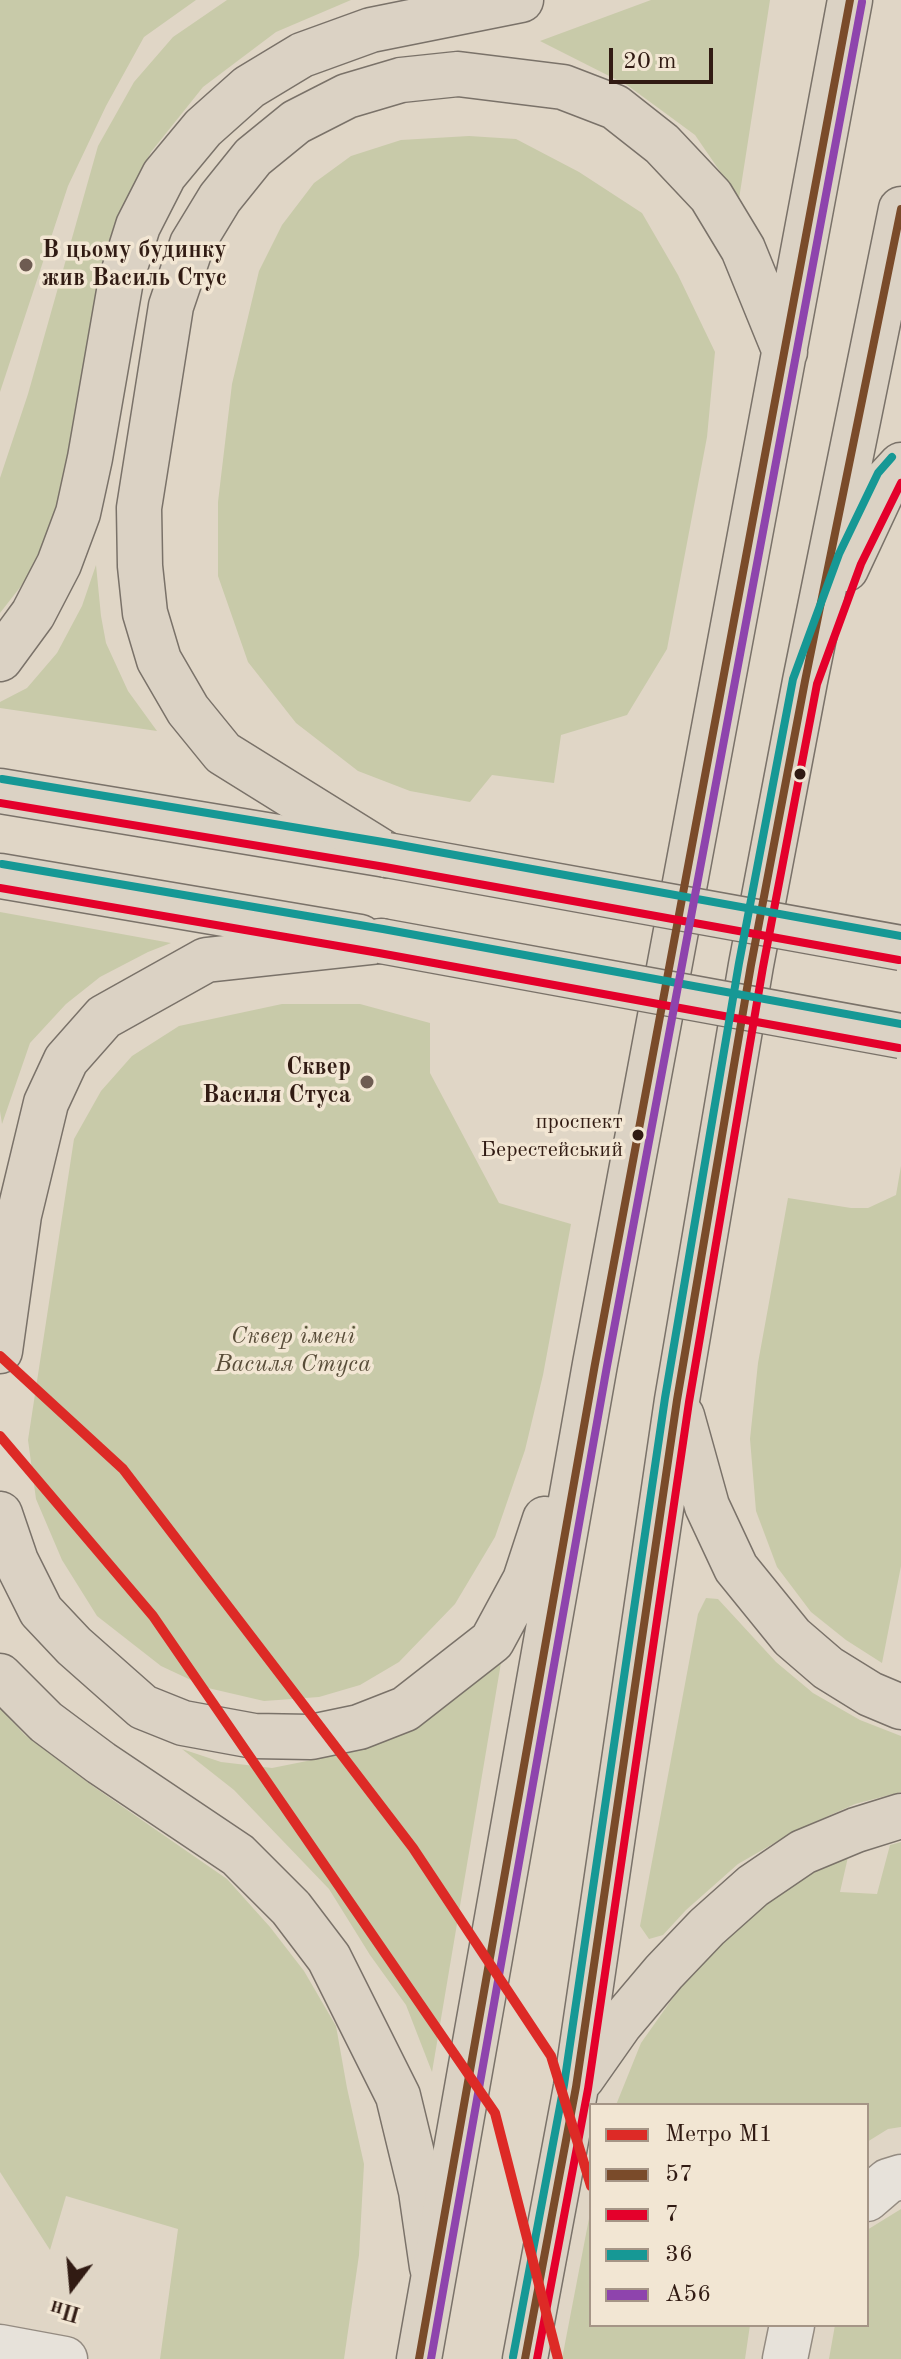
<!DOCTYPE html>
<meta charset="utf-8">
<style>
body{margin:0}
#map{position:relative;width:901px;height:2359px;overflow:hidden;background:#e0d6c6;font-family:"Old Standard TT",serif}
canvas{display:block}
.legend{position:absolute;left:589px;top:2103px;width:280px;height:224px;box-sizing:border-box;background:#f2e6d3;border:2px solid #a59586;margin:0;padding:10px 14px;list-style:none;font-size:24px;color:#311b13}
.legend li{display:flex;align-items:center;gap:16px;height:40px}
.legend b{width:40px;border:2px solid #a59586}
.north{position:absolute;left:32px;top:2247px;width:80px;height:80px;-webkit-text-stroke:6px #f2e6d3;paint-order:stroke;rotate:196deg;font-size:22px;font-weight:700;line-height:32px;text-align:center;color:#311b13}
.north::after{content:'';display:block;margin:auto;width:28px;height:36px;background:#311b13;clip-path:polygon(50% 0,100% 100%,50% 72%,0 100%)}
.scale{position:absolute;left:609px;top:48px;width:104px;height:36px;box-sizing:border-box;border:4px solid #311b13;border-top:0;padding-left:10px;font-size:24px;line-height:28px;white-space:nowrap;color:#311b13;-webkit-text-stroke:6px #f2e6d3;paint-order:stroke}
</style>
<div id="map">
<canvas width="901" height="2359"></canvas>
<ul class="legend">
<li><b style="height:10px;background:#dd2a26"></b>Метро M1</li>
<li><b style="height:10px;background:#7a4b2a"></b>57</li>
<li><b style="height:10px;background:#e4002b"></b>7</li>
<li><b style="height:10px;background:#169895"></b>36</li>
<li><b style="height:10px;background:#8e44ad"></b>А56</li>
</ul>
<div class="north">Пн</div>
<div class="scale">20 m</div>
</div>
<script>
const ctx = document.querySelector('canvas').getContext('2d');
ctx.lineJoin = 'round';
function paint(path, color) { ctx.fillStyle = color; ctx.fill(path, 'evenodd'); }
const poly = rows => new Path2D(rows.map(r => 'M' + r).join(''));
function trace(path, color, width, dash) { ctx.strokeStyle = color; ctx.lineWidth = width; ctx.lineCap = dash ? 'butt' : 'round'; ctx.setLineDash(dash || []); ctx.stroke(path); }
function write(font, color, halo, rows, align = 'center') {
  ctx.font = font + ' "Old Standard TT",serif'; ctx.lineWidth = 7; ctx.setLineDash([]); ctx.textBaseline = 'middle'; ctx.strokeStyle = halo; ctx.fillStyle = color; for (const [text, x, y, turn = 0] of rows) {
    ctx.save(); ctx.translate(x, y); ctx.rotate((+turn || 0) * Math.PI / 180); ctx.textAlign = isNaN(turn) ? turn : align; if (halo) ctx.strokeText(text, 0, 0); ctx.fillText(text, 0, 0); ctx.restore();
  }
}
paint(poly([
 [0,0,196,0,144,37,106,106,68,186,0,392],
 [227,0,351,0,276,32,203,87,151,152,122,212,58,513,25,581,0,613,0,478,28,394,98,146,134,82,173,37],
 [651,0,770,0,739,199,695,135,627,85,540,41],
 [469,136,516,139,579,172,642,213,678,275,715,352,707,437,667,649,627,715,561,735,554,783,492,775,470,802,410,791,358,771,296,723,248,662,218,576,218,502,232,384,259,271,282,225,314,183,351,156,401,140],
 [96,565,101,616,106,643,128,691,157,731,0,708,0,702,27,688,57,653,82,606],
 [0,912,171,943,148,952,100,977,66,1004,30,1043,2,1124,0,1111],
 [282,1004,360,1004,430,1023,430,1073,499,1203,571,1224,543,1375,525,1450,495,1537,455,1604,399,1662,360,1685,319,1697,264,1701,208,1688,161,1666,97,1616,62,1560,36,1499,28,1440,74,1139,101,1091,132,1056,179,1026],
 [901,1166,901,1566,882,1663,846,1640,811,1612,777,1567,756,1511,750,1439,758,1363,788,1198,851,1208,868,1208,896,1195],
 [706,1598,718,1599,776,1662,813,1693,860,1720,901,1736,901,1792,855,1804,797,1830,738,1864,686,1910,663,1935,649,1939,640,1926,698,1614],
 [505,1639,432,2072,406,2005,370,1955,329,1889,234,1790,182,1749,221,1762,272,1768,337,1755,390,1738],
 [0,1708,25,1735,94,1787,227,1879,270,1927,304,1971,336,2026,347,2088,364,2164,359,2255,344,2359,160,2359,178,2229,66,2196,50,2250,0,2172],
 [901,1842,901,2127,888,2129,867,2142,867,2105,616,2105,641,2043,677,1992,720,1944,765,1904,812,1873,848,1857,840,1892,877,1894,890,1845],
 [591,2208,591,2325,750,2325,745,2359,562,2359],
 [901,2209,901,2359,829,2359,835,2325,867,2325,867,2230]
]), '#c8caa9');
const minor = poly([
 [867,2199,888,2181,901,2177],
 [0,2347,65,2359],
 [785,2359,792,2325]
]);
const major = poly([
 [0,659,33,614,59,564,78,513,90,458,121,280,138,226,164,175,203,128,249,87,302,55,371,30,521,0],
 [0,791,387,855],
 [0,876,360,937],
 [0,1676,46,1722,101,1763,238,1855,291,1908,329,1958,398,2096,421,2191,432,2267]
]);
const highway = poly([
 [846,569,888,479,901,465],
 [387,855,223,753,188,710,159,660,145,613,140,566,139,508,171,306,192,244,220,198,253,157,296,122,347,96,401,80,458,74,563,87,615,107,662,144,711,196,743,249,785,352],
 [0,1351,19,1215,46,1103,66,1060,104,1017,206,960,381,941],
 [682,1416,707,1506,736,1568,792,1637,828,1668,870,1694,901,1707],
 [0,1514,16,1561,41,1611,74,1646,143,1707,183,1723,254,1736,311,1737,359,1727,405,1709,492,1641,525,1580,545,1519],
 [582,2078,620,2024,664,1972,707,1927,753,1886,803,1852,856,1830,901,1816],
 [419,2359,595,1364,850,0],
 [525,2359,576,2087,677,1400,751,965,805,681,901,209]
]);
trace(minor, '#948b81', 47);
trace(major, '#7a7269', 47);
trace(highway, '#7a7269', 47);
trace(minor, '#e7e2da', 44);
trace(major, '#dbd2c4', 44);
trace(highway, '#dbd2c4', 44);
const highwayBridge = poly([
 [387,855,901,948],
 [381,941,901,1036]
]);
trace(highwayBridge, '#7a7269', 47, []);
trace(highwayBridge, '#dbd2c4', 44);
trace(poly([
 [419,2359,595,1364,850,0],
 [525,2359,576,2087,677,1400,751,965,805,681,901,209]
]), '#7a4b2a', 8);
trace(poly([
 [0,803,385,867,899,960],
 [0,888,379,953,899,1048],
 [537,2359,588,2089,689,1402,763,967,817,684,861,564,901,483]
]), '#e4002b', 8);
trace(poly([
 [2,779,389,843,901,936],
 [2,864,383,929,901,1024],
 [513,2357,564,2085,665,1398,739,963,793,679,839,554,878,473,892,457]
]), '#169895', 8);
trace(poly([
 [431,2359,607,1366,862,2]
]), '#8e44ad', 8);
trace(poly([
 [0,1356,123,1469,413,1848,551,2056,591,2186],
 [0,1436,153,1616,495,2113,558,2359]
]), '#dd2a26', 10);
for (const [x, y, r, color] of [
 [26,265,8,"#6e5c52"],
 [800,774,7,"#311b13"],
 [367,1082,8,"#6e5c52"],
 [638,1135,7,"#311b13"]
]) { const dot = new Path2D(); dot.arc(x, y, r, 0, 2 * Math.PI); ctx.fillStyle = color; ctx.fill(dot); trace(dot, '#f2e6d3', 3); }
write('22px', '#311b13', '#f2e6d3', [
 ["проспект",623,1122],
 ["Берестейський",623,1150]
], 'right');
write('bold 24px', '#311b13', '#f2e6d3', [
 ["В цьому будинку",42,251],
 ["жив Василь Стус",42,279],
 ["Сквер",351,1068,"right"],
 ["Василя Стуса",351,1096,"right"]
], 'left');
write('italic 24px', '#594d39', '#f2e6d3', [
 ["Сквер імені",293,1337],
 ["Василя Стуса",293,1365]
]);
</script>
